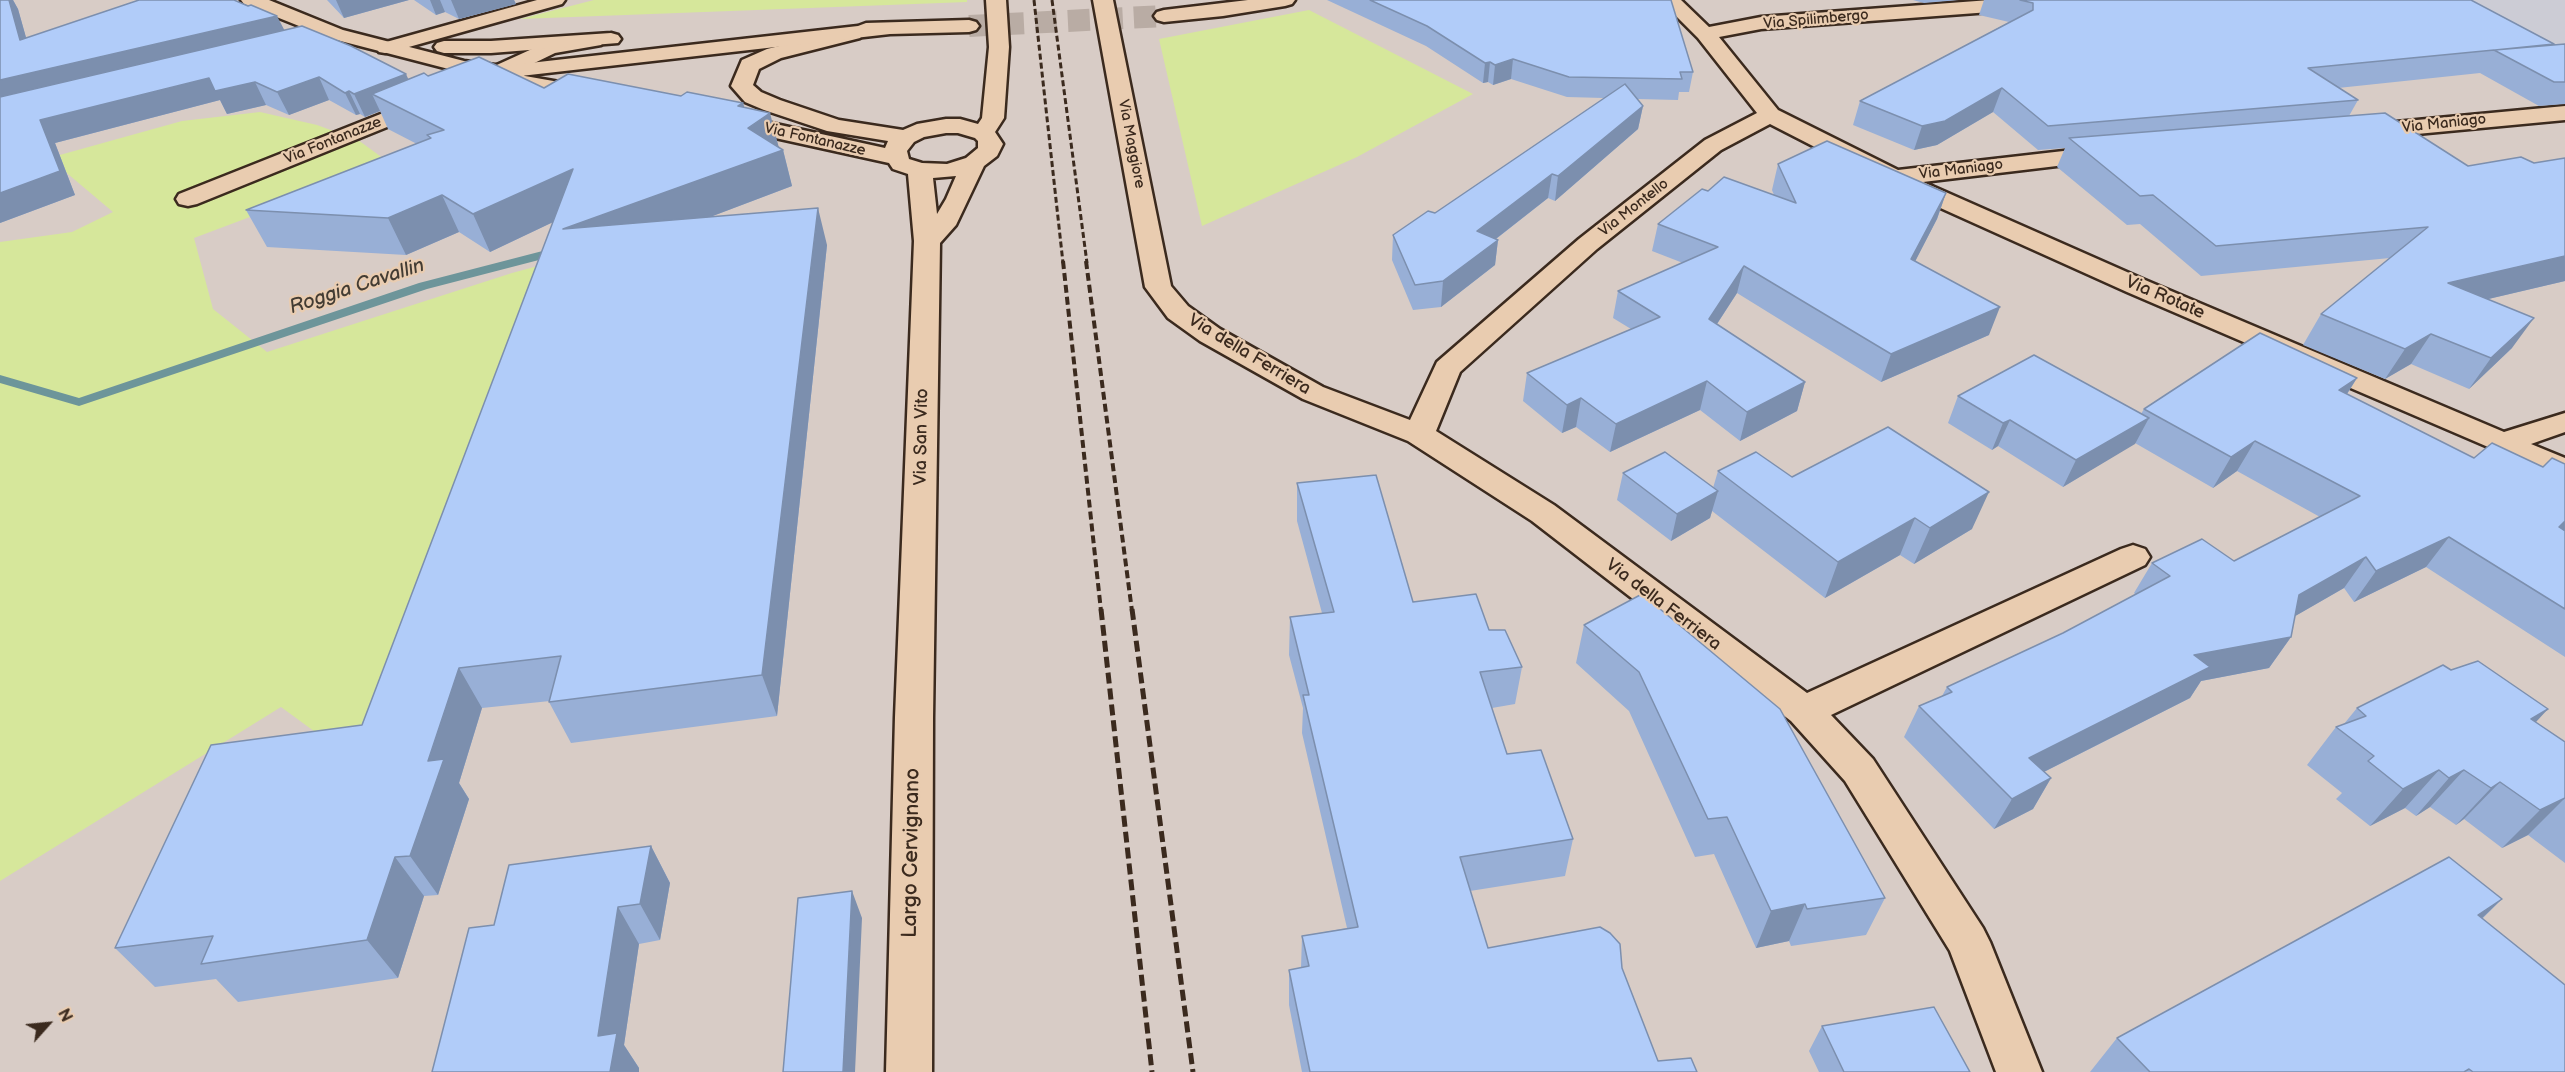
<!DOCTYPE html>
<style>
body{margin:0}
#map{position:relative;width:2565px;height:1072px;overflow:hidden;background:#d8ccc6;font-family:"Balsamiq Sans",sans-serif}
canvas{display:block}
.north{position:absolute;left:18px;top:994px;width:60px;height:60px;-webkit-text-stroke:4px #e9ccb0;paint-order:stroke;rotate:63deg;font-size:16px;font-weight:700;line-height:24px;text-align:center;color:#3b2a1e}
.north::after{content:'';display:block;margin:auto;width:21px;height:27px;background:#3b2a1e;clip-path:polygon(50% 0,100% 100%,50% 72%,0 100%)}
</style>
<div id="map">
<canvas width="2565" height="1072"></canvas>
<div class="north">N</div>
</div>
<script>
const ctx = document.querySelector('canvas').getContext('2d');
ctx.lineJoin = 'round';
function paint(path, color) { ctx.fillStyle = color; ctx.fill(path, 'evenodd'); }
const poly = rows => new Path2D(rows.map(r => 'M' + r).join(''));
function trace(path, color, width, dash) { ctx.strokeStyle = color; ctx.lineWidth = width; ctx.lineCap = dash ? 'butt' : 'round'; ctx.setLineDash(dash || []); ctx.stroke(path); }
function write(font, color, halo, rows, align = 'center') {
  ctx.font = font + ' "Balsamiq Sans",sans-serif'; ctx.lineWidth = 4.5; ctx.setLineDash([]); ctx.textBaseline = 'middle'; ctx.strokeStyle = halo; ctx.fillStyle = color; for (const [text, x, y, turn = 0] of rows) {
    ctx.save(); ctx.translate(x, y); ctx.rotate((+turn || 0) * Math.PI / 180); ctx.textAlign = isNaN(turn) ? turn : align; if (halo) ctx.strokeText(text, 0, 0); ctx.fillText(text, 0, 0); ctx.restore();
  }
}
paint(poly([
 [2432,0,2565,0,2565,52]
]), '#ccccd5');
paint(poly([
 [594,0,967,0,967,2,520,19],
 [1309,10,1473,94,1357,157,1202,226,1159,39],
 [260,112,317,125,358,140,391,164,194,238,213,309,267,352,512,273,660,233,392,728,322,737,281,707,0,881,0,242,72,232,113,212,49,158,182,121]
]), '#d6e79b');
paint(poly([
 [558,247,564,251,562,254,427,289,79,406,0,383,0,375,79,398,419,283,558,247]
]), '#6d959a');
trace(poly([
 [969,26,1164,16]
]), '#b9aca4', 22, [22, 11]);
const service = poly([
 [537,0,565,0,562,4,391,52,385,53,379,52,376,48,379,44,537,0]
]);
const minor = poly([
 [986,0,1006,0,1009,47,1004,118,995,132,1003,144,997,156,984,166,956,225,940,243,933,717,932,1072,886,1072,895,717,914,241,908,174,893,169,889,163,730,128,722,126,719,121,722,116,730,114,885,148,888,141,827,131,764,110,745,102,731,86,742,60,767,49,853,28,860,30,863,34,860,38,781,58,759,69,753,85,761,92,780,100,839,120,903,130,917,124,946,119,960,119,978,124,982,118,989,47,986,0],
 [946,133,958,133,975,138,978,141,978,148,966,158,947,164,922,163,909,159,907,151,914,142,924,137,946,133],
 [956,176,946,199,937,214,933,178,956,176],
 [1093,0,1113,0,1171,286,1188,306,1220,329,1323,387,1410,420,1437,362,1579,239,1705,140,1757,113,1698,38,1660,0,1681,0,1709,27,1761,17,1990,0,2081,0,2078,4,2071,6,1761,29,1719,37,1778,110,1898,170,2107,146,2115,148,2119,153,2115,158,2107,160,1923,182,2145,280,2504,432,2565,413,2565,432,2531,444,2565,458,2565,480,2127,292,1885,183,1770,124,1721,150,1597,249,1460,372,1436,431,1554,505,1807,693,2121,549,2133,545,2145,549,2150,557,2145,565,1831,715,1873,759,1983,928,1990,942,2042,1072,1996,1072,1950,951,1845,781,1791,721,1532,521,1408,441,1303,399,1200,341,1168,318,1145,287,1093,0],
 [594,35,601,37,604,41,601,45,555,53,518,71,525,76,599,89,602,94,599,99,591,101,519,88,501,80,476,90,468,88,465,83,468,78,543,44,594,35],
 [426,96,434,98,437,103,434,108,197,204,188,206,179,204,176,199,179,194,426,96],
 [2565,106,2565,120,2364,139,2356,137,2352,132,2356,127,2364,125,2565,106]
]);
const tertiary = poly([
 [241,0,269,0,343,30,464,61,503,66,858,26,866,23,969,20,976,22,979,26,976,30,969,32,890,34,503,78,464,73,329,38,244,4,241,0],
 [1248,0,1295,0,1292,4,1285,6,1223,16,1164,22,1157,20,1154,16,1157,12,1164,10,1248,0],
 [611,33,618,35,621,39,618,43,491,53,444,53,437,51,434,47,437,43,444,41,491,41,611,33]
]);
trace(service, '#3b2a1e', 5);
trace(minor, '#3b2a1e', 5);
trace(tertiary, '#3b2a1e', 5);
paint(service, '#e9ccb0');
paint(minor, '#e9ccb0');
paint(tertiary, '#e9ccb0');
trace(poly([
 [1034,0,1063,263],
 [1052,0,1087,263]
]), '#3b2a1e', 3, [6, 3]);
trace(poly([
 [1063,261,1101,611],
 [1086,261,1132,611]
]), '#3b2a1e', 4, [8, 4]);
trace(poly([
 [1101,609,1152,1072],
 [1132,609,1193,1072]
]), '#3b2a1e', 5, [11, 5]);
paint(poly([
 [0,0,13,0,18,9,26,38,284,30,409,79,428,76,544,88,681,96,743,103,744,107,779,148,783,150,792,186,710,217,827,245,777,716,571,743,549,702,550,701,482,708,459,783,469,799,438,895,424,896,398,978,238,1002,216,979,155,987,115,948,362,725,553,222,490,252,459,232,406,255,267,247,246,210,417,144,388,129,380,111,365,117,360,114,356,115,329,100,289,115,266,105,227,114,220,100,55,143,75,195,0,223],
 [327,0,409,0,344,18],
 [414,0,514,0,516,4,459,19,445,12,436,15],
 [1327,0,1671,0,1693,72,1689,92,1679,92,1678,100,1637,99,1643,106,1638,129,1555,201,1548,198,1496,239,1498,240,1495,265,1441,307,1413,310,1392,260,1393,235,1435,213,1604,98,1567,97,1511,79,1493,85,1488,82,1483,83,1426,46],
 [1913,0,1959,0,1924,3],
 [1984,0,2471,0,2553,45,2565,44,2565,104,2539,106,2480,73,2338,88,2358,100,2349,116,2565,281,2488,299,2512,348,2469,389,2411,364,2385,379,2303,345,2321,314,2390,258,2201,276,2140,224,2127,225,2057,167,2065,148,2038,150,1993,112,1937,145,1914,150,1853,125,1860,101,2009,22,1979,15],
 [1778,164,1946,193,1937,219,1915,261,1989,335,1881,382,1737,293,1717,324,1805,382,1797,411,1740,441,1700,410,1610,452,1576,427,1562,433,1523,401,1527,373,1631,329,1613,318,1618,291,1683,263,1652,251,1658,224,1708,191,1774,195,1772,190],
 [2357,378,2347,394,2565,531,2565,657,2426,567,2354,602,2344,588,2295,616,2291,637,2269,668,2201,681,2190,698,2044,772,2051,778,2033,809,1994,829,1904,737,1919,706,1942,696,1947,687,2063,633,2136,595,2134,593,2152,563,2234,561,2320,517,2237,471,2213,488,2135,443,2063,487,1998,446,1992,450,1948,423,1958,396,2141,414,2144,409],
 [1718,471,1792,477,1972,529,1914,564,1900,555,1825,598,1712,511,1710,518,1671,541,1617,500,1623,473,1713,488],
 [1297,483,1413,602,1489,630,1522,667,1515,704,1492,708,1507,754,1573,839,1565,876,1470,891,1488,948,1622,968,1658,1061,1697,1072,1302,1072,1289,1005,1289,970,1301,968,1302,936,1347,928,1302,733,1303,708,1289,655,1290,617,1322,613,1297,521],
 [1642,594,1885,898,1866,935,1791,946,1789,941,1756,948,1714,854,1695,857,1629,711,1576,663,1584,625],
 [2357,708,2536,722,2565,742,2565,863,2528,835,2502,848,2464,819,2456,825,2430,807,2416,816,2405,808,2370,826,2336,799,2342,793,2307,765,2336,727,2344,724],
 [651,846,670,883,660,940,639,944,624,1045,639,1068,639,1072,432,1072,494,925],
 [2502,899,2483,918,2565,1072,2090,1072,2117,1038],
 [1822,1026,1970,1072,1819,1072,1809,1051]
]), '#98afd6');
paint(poly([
 [9,0,13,0,18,9,33,62,20,40],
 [336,0,409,0,344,18],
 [430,0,440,0,445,12,436,15],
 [451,0,514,0,516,4,459,19],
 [277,16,288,37,0,106,0,80],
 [1513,59,1511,79,1493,85,1495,65],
 [1490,62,1488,82,1483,83,1485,63],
 [406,74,416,96,372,94,380,111,365,117,354,94],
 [319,77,329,100,289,115,277,92],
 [209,78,255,82,266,105,227,114,220,100,55,143,75,195,0,223,0,193,40,120],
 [2002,88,1993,112,1937,145,1914,150,1922,126],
 [349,91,360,114,356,115,345,93],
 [743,103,750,127,770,113,779,148,783,150,792,186,578,267,563,229],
 [1643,106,1638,129,1555,201,1558,176],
 [573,169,587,206,490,252,473,214],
 [1552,174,1548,198,1474,256,1477,231],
 [1946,193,1937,219,1902,287,1911,259],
 [442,195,459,232,406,255,388,218],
 [818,208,827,245,777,716,762,675],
 [1498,240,1495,265,1441,307,1443,281],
 [2565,256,2565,281,2429,313,2448,283],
 [1744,266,1737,293,1702,347,1709,319],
 [2000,307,1989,335,1881,382,1891,354],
 [2534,318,2512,348,2469,389,2491,358],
 [2431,334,2411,364,2385,379,2405,349],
 [2357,378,2338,408,2339,390],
 [1707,381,1700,410,1610,452,1616,424],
 [1805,382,1797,411,1740,441,1747,412],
 [1581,398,1576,427,1562,433,1567,405],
 [2149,418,2135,444,2063,487,2076,460],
 [2010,420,1998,446,1992,450,2003,423],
 [2255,441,2237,471,2213,488,2231,457],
 [1718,491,1710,518,1671,541,1677,514],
 [1989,492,1972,529,1914,564,1930,528],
 [1915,518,1900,555,1825,598,1838,562],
 [2565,521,2565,530,2533,558,2559,527],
 [2449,537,2426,567,2354,602,2376,571],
 [2366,557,2344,588,2278,626,2299,595],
 [2291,637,2269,668,2201,681,2190,698,2012,788,2029,758,2194,655],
 [459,668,482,708,459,783,469,799,438,895,410,856,428,761],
 [2548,709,2513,747,2531,719],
 [2439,770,2405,808,2370,826,2403,789],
 [2464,770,2430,807,2416,816,2449,778],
 [2051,778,2033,809,1994,829,2012,799],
 [2500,782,2464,819,2456,825,2491,788],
 [2565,798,2528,835,2502,848,2540,810],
 [651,846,670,883,660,940,640,904],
 [395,857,424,896,398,978,367,940],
 [852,891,862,918,855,1072,843,1072],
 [2502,899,2455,944,2478,915],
 [1805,904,1789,941,1756,948,1771,911],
 [618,907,639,944,624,1045,639,1068,639,1072,610,1072,598,1036]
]), '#7c8fae');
const building = poly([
 [0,0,9,0,20,40,139,0,234,0,248,6,251,5,277,16,0,80,0,0],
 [1370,0,1671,0,1693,72,1680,72,1682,79,1569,77,1513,59,1495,65,1490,62,1485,63,1427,26,1370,0],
 [2020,0,2471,0,2554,44,2495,50,2565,44,2565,82,2554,82,2494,50,2308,68,2358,100,2048,126,2002,88,1945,121,1922,126,1860,101,2033,10,2033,3,2020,0],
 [302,26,351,46,406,74,354,94,349,91,345,93,319,77,277,92,255,82,215,91,209,78,40,120,60,171,0,193,0,97,302,26],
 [479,57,544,88,568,74,681,96,687,92,743,103,738,106,770,113,748,128,783,150,563,229,818,208,762,675,549,702,561,656,459,668,428,761,444,759,410,856,395,857,367,940,201,964,213,936,115,948,211,745,362,725,573,169,473,214,442,195,388,218,246,210,431,138,427,135,444,130,372,94,424,73,428,76,479,57],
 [1625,84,1643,106,1558,176,1552,174,1477,231,1498,240,1443,281,1415,285,1393,235,1428,211,1435,213,1625,84],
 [2385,113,2468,166,2521,157,2534,163,2565,158,2565,256,2448,283,2534,318,2491,358,2431,334,2405,349,2321,314,2428,227,2216,246,2153,195,2140,196,2069,138,2385,113],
 [1827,141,1946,193,1911,259,2000,307,1891,354,1744,266,1709,319,1805,382,1747,412,1707,381,1616,424,1581,398,1567,405,1527,373,1660,317,1618,291,1718,247,1658,224,1702,189,1708,191,1724,177,1796,203,1778,164,1827,141],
 [2260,333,2357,378,2339,390,2474,458,2492,443,2543,467,2552,458,2565,464,2565,521,2559,527,2565,531,2565,609,2449,537,2376,571,2366,557,2299,595,2291,637,2194,655,2210,667,2029,758,2051,778,2012,799,1919,706,1952,692,1947,687,2063,633,2170,576,2152,563,2202,539,2234,561,2360,496,2255,441,2231,457,2144,409,2260,333],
 [2034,355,2149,418,2076,460,2010,420,2003,423,1958,396,2034,355],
 [1888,427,1989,492,1930,528,1915,518,1838,562,1718,471,1756,452,1792,477,1888,427],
 [1665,452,1718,491,1677,514,1623,473,1665,452],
 [1376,475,1413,602,1476,594,1489,630,1505,630,1522,667,1480,672,1507,754,1541,750,1573,839,1460,857,1488,948,1600,927,1610,933,1620,944,1622,968,1658,1061,1691,1058,1697,1072,1310,1072,1289,970,1309,966,1302,936,1358,927,1303,695,1309,695,1290,617,1334,612,1297,483,1376,475],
 [1642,594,1780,709,1885,898,1807,909,1805,904,1771,911,1727,817,1708,819,1639,672,1584,625,1642,594],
 [2478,661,2548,709,2531,719,2565,742,2565,798,2540,810,2500,782,2491,788,2464,770,2449,778,2439,770,2403,789,2368,761,2374,756,2336,727,2366,716,2357,708,2443,665,2451,670,2478,661],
 [651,846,640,904,618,907,598,1036,617,1033,610,1072,432,1072,469,928,494,925,509,865,651,846],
 [2449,857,2502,899,2478,915,2565,985,2565,1072,2473,1072,2469,1069,2464,1072,2150,1072,2117,1038,2449,857],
 [852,891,843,1072,783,1072,798,898,852,891],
 [1934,1007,1970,1072,1844,1072,1822,1026,1934,1007]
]);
paint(building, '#b1ccf9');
trace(building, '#7c8fae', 1.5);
write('15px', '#3b2a1e', '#e9ccb0', [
 ["Via Spilimbergo",1816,20,-5],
 ["Via Maniago",2444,124,-6],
 ["Via Fontanazze",815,140,13],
 ["Via Fontanazze",333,141,-22],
 ["Via Maggiore",1131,144,79],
 ["Via Maniago",1961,170,-7],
 ["Via Montello",1634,208,-38]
]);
write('18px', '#3b2a1e', '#e9ccb0', [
 ["Via Rotate",2165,298,23],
 ["Via della Ferriera",1249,355,31],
 ["Via San Vito",922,437,-89],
 ["Via della Ferriera",1663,605,37]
]);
write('italic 20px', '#433c33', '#e9ccb0', [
 ["Roggia Cavallin",357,287,-18]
]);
write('21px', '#3b2a1e', '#e9ccb0', [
 ["Largo Cervignano",912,853,-89]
]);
</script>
